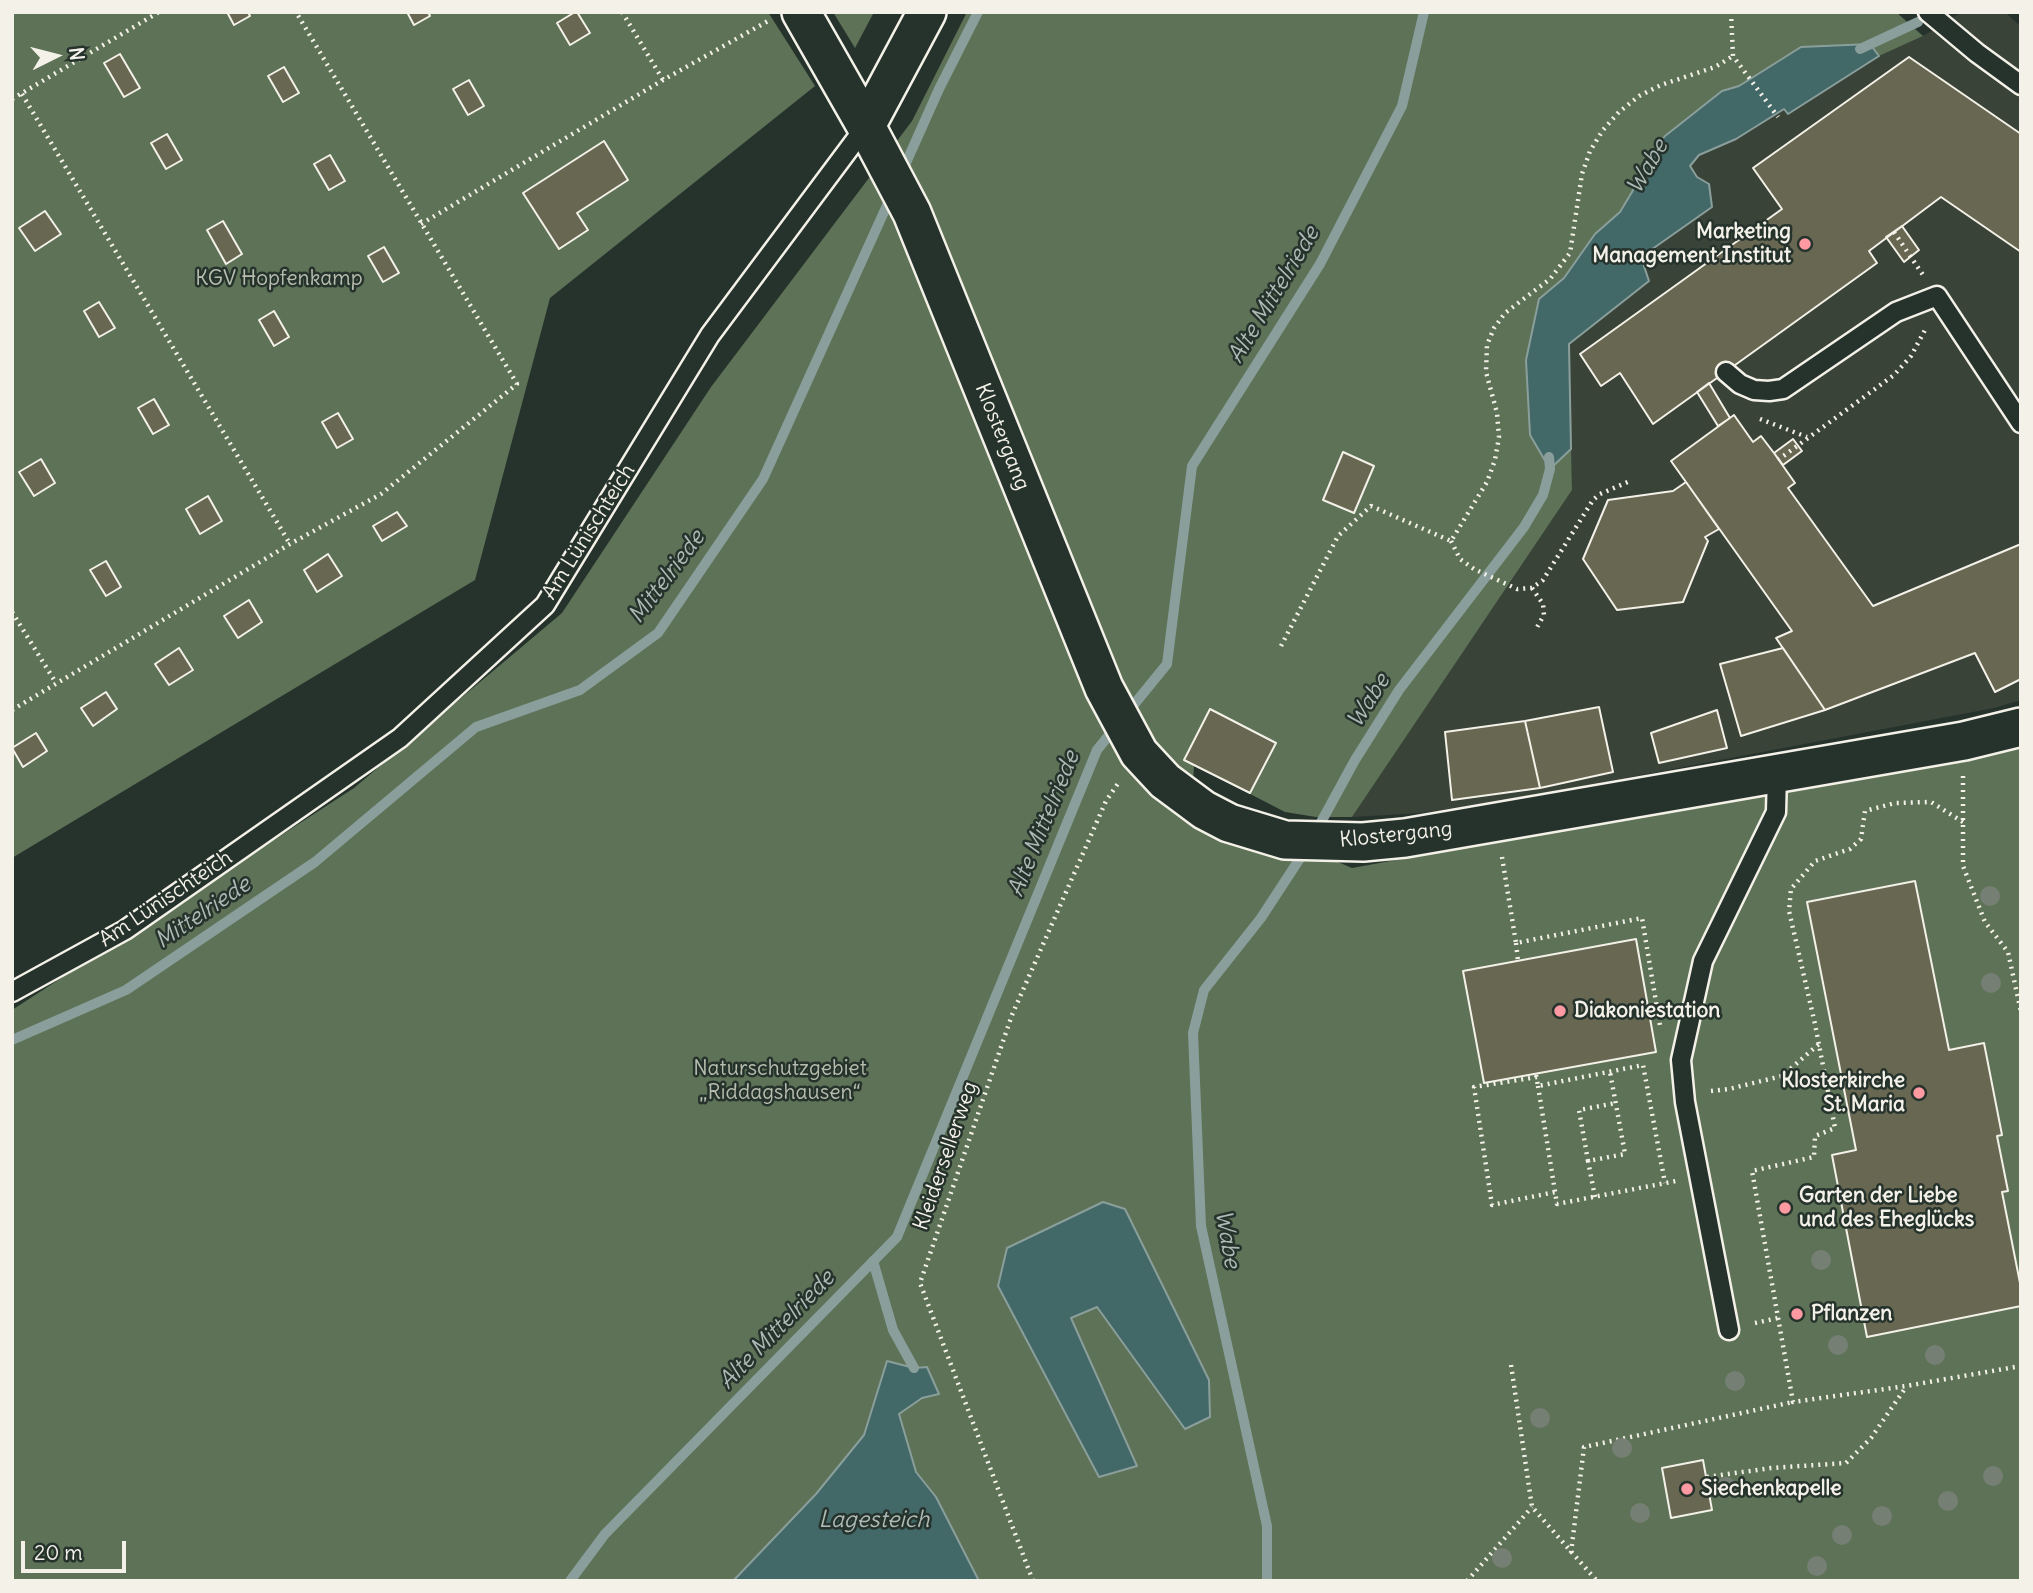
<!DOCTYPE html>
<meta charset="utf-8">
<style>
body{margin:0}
#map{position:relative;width:2033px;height:1593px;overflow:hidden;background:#26332d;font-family:Delius,sans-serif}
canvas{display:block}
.frame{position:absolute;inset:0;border:14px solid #f4f1e8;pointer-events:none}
.north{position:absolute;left:21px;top:21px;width:70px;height:70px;-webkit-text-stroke:5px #26332d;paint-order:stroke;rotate:84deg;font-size:19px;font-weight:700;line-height:28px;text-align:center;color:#f4f1e8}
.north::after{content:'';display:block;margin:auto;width:24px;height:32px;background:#f4f1e8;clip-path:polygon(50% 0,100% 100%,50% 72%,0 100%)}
.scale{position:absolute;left:21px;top:1541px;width:105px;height:32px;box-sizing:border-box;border:4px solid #f4f1e8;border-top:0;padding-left:9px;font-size:21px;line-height:24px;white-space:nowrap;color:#f4f1e8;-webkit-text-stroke:5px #26332d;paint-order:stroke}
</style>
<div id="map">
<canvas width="2033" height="1593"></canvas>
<div class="frame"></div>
<div class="north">N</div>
<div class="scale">20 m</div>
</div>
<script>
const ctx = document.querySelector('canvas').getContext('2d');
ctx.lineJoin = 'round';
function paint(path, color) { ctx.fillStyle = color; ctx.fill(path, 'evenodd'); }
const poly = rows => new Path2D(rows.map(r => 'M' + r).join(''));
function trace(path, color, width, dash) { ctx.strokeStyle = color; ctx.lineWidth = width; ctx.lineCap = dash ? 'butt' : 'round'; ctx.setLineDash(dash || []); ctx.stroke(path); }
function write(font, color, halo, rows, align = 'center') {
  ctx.font = font + ' Delius,sans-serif'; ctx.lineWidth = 5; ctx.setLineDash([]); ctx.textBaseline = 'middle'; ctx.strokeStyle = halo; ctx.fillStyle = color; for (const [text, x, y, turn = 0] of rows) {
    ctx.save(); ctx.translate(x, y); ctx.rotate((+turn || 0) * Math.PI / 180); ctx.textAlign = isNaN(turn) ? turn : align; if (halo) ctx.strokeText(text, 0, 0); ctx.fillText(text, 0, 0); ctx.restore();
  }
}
paint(poly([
 [1962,12,2005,12,2021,27,2021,700,1994,708,1515,799,1421,813,1352,817,1572,490,1569,343,1649,281,1640,257,1712,207,1690,165,1699,154,1736,139,1784,109,1787,113,1879,56,1923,36]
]), '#3a4338');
paint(poly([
 [12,12,768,12,815,86,550,298,475,580,12,858],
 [833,12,874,12,855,48],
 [967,12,1896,12,1923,36,1879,56,1788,114,1784,109,1736,139,1699,154,1691,165,1697,177,1709,184,1712,207,1641,257,1649,281,1569,344,1572,490,1352,817,1316,817,1285,812,1194,765,1193,784,1200,803,1352,868,2005,749,2021,744,2021,1581,12,1581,12,1010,354,788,562,613,711,387,912,121]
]), '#5d7256');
const water = poly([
 [1870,44,1879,56,1788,114,1784,109,1736,139,1699,155,1690,166,1697,177,1709,184,1712,207,1641,257,1649,281,1569,344,1571,449,1550,469,1530,435,1526,360,1539,299,1564,278,1595,234,1620,212,1632,192,1646,160,1665,136,1722,91,1739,86,1801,47,1870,44],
 [1103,1202,1125,1209,1209,1380,1210,1417,1185,1429,1097,1307,1071,1318,1137,1466,1099,1477,998,1286,1007,1248,1103,1202],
 [887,1361,914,1368,927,1367,939,1394,922,1398,899,1414,916,1472,936,1497,979,1581,733,1581,816,1494,864,1435,887,1361]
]);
paint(water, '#436868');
trace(water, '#8a9f9b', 2);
trace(poly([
 [1860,49,1918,22],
 [901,174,939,89,978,12],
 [1314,835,1355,760,1399,690,1524,527,1543,495,1550,469,1549,457],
 [12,1040,126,990,315,862,476,727,580,690,658,633,763,479,893,192],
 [873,1261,893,1330,914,1368],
 [570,1581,605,1534,897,1237,1097,750,1167,664,1192,466,1320,264,1402,106,1424,12],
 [1267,1581,1267,1526,1201,1226,1193,1033,1204,990,1261,918,1306,849]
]), '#8a9f9b', 10);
const building = poly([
 [227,12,248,12,250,16,234,25,227,12],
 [407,12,428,12,430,16,414,25,407,12],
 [575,12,577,12,590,33,570,45,557,23,575,12],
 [120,54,140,88,124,97,104,63,120,54],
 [1909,57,2021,134,2021,252,1941,197,1869,251,1877,263,1653,424,1620,373,1601,386,1580,354,1782,209,1753,168,1909,57],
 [284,67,299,93,283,102,268,76,284,67],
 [469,80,484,106,468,115,453,89,469,80],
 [167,134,182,160,166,169,151,143,167,134],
 [604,141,628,180,577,213,588,230,559,249,523,193,604,141],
 [330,155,345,181,329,190,314,164,330,155],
 [45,211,61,234,35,251,19,228,45,211],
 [223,221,242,254,226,264,207,230,223,221],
 [1902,226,1919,250,1904,262,1886,237,1902,226],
 [384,247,399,273,383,282,368,256,384,247],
 [99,302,115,328,99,337,84,311,99,302],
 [274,311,289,337,274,346,259,320,274,311],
 [1709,383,1730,418,1718,426,1697,392,1709,383],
 [154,399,169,425,153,434,138,408,154,399],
 [338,413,353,439,337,448,322,422,338,413],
 [1734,415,1753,442,1761,436,1774,453,1795,483,1788,488,1873,606,2021,544,2021,679,1995,692,1975,653,1825,710,1776,638,1792,631,1671,461,1734,415],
 [1793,439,1802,451,1783,465,1774,453,1793,439],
 [1343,452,1374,466,1354,513,1323,500,1343,452],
 [41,459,55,483,34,496,19,472,41,459],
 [1686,482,1719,529,1705,537,1708,541,1683,602,1617,610,1583,559,1608,500,1673,491,1686,482],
 [208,496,222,521,200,534,186,509,208,496],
 [397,512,407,526,382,541,373,526,397,512],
 [328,554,342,576,317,592,304,570,328,554],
 [106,561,121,587,106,596,90,570,106,561],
 [249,600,262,622,238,638,224,616,249,600],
 [179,648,193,670,169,685,155,664,179,648],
 [1783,648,1825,710,1741,736,1720,664,1783,648],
 [106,692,117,709,93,726,81,708,106,692],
 [1599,707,1613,772,1540,788,1525,721,1599,707],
 [1210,709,1276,743,1250,793,1184,760,1210,709],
 [1717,710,1727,748,1659,763,1651,733,1717,710],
 [1525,721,1540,788,1452,800,1445,732,1525,721],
 [36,733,47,751,23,767,12,748,36,733],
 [1915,881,1949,1050,1984,1043,2002,1135,1997,1136,2008,1191,2002,1192,2021,1288,2021,1306,1867,1337,1832,1155,1856,1150,1807,902,1915,881],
 [1636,939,1656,1052,1484,1083,1463,971,1636,939],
 [1703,1460,1712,1510,1671,1518,1662,1468,1703,1460]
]);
paint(building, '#676752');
trace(building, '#f4f1e8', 2);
const service = poly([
 [1928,12,1977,53,2021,85],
 [1726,372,1740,384,1754,390,1769,391,1783,389,1896,312,1937,296,2021,423],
 [12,992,125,930,400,738,545,605,710,335,866,126],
 [1729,1330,1685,1102,1681,1060,1703,961,1776,812,1777,773]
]);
const minor = poly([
 [801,12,866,126,912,213,1104,688,1139,753,1165,781,1204,810,1229,823,1285,840,1363,842,1405,838,1964,741,2021,727],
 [866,126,927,12]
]);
trace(service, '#f4f1e8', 23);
trace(minor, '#f4f1e8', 42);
trace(poly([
 [622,12,663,80],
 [1731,12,1733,56,1778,117],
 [22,94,290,544],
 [12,99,159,12],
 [421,224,663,80,768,21],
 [1894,232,1923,275],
 [1760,419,1807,437],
 [1778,460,1894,375,1911,356,1925,330],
 [1451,541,1460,559,1474,569,1517,589,1532,588,1543,580,1593,500,1600,494,1630,481],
 [1532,588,1543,604,1544,615,1536,629],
 [12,612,56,683],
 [1281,646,1338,536,1371,506,1451,541,1487,482,1495,460,1499,437,1497,413,1486,372,1487,345,1494,328,1505,313,1550,279,1570,253,1582,174,1590,151,1603,130,1619,112,1639,96,1661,85,1715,67,1733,56],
 [12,710,290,544,381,494,517,384,296,12],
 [1963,776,1963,866,1985,922,2008,952,2021,1012],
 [1963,822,1931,802,1895,803,1865,811,1861,839,1850,849,1815,861,1791,889,1789,911,1815,1024,1835,1128,1815,1136,1814,1157,1752,1171,1793,1402,1906,1386,2021,1366],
 [1502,857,1516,943,1642,918,1660,1026],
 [1516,943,1518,961],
 [1536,1075,1538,1086,1643,1065,1665,1183],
 [1537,1077,1474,1087,1492,1205,1555,1192],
 [1538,1086,1557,1204,1676,1181],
 [1711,1091,1729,1089,1782,1076,1819,1044],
 [1588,1161,1579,1110,1616,1103],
 [1595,1197,1588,1161,1625,1154,1610,1072],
 [1755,1323,1778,1318],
 [1511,1365,1532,1507,1597,1581],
 [1707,1477,1771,1468,1846,1463,1871,1438,1906,1387],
 [1571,1553,1584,1447,1793,1402],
 [1033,1581,920,1283,1012,1015,1106,801,1119,782],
 [1467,1581,1532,1507]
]), '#f4f1e8', 4.5, [2, 5]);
trace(service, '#26332d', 18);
trace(minor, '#26332d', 37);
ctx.fillStyle = '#767f74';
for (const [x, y] of [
 [1990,896],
 [1991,983],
 [1821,1260],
 [1838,1345],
 [1935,1355],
 [1735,1381],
 [1540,1418],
 [1622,1448],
 [1993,1476],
 [1726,1487],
 [1948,1501],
 [1640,1513],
 [1882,1516],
 [1842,1535],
 [1502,1558],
 [1817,1566]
]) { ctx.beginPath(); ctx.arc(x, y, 10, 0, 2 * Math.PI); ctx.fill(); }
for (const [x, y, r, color] of [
 [1805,244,7,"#ff9aa2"],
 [1560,1011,7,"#ff9aa2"],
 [1919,1093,7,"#ff9aa2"],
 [1785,1208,7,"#ff9aa2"],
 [1797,1314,7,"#ff9aa2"],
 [1687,1489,7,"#ff9aa2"]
]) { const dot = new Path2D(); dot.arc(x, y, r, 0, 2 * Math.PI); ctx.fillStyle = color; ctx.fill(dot); trace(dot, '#26332d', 2.5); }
write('bold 21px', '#f4f1e8', '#26332d', [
 ["Marketing",1791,232,"right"],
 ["Management Institut",1791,256,"right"],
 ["Diakoniestation",1574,1011],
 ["Klosterkirche",1905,1081,"right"],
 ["St. Maria",1905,1105,"right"],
 ["Garten der Liebe",1799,1196],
 ["und des Eheglücks",1799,1220],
 ["Pflanzen",1811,1314],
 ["Siechenkapelle",1701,1489]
], 'left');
write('21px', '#b8beae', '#26332d', [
 ["KGV Hopfenkamp",279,279],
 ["Naturschutzgebiet",780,1069],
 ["„Riddagshausen“",780,1093]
]);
write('21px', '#f4f1e8', '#26332d', [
 ["Klostergang",1002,437,68],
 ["Am Lünischteich",589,532,-58],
 ["Klostergang",1396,835,-6],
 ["Am Lünischteich",166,899,-34],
 ["Kleidersellerweg",946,1156,-71]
]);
write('italic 23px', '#adbab5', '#26332d', [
 ["Wabe",1648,167,-60],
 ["Alte Mittelriede",1274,295,-59],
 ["Mittelriede",667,577,-53],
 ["Wabe",1369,701,-58],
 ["Alte Mittelriede",1044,824,-68],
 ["Mittelriede",203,913,-34],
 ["Wabe",1227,1239,80],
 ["Alte Mittelriede",777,1330,-46],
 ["Lagesteich",874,1520]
]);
</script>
